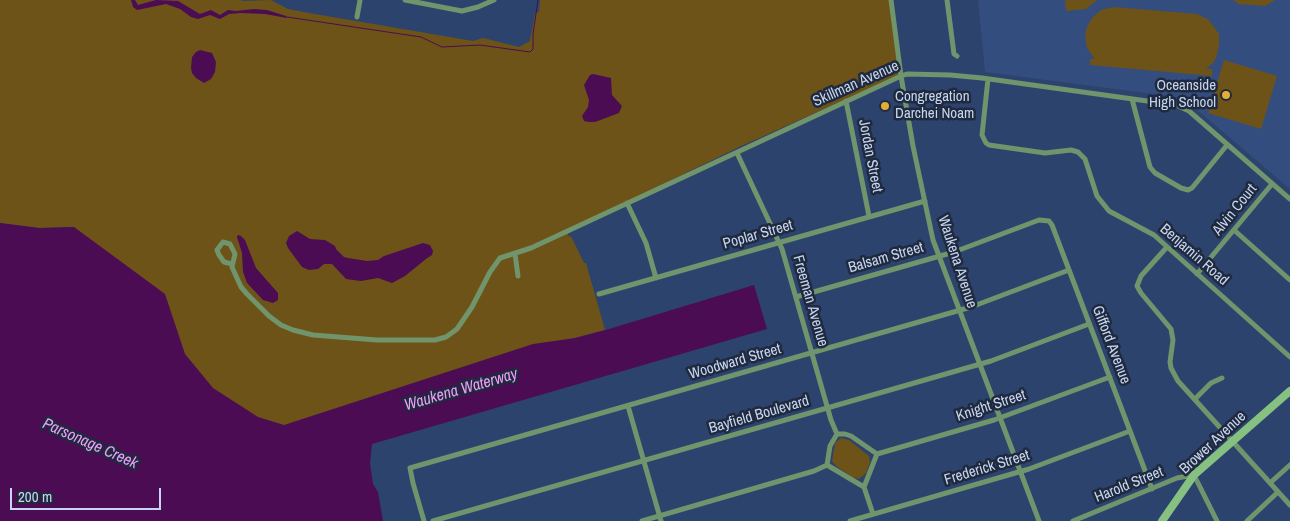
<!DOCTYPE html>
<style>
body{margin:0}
#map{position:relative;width:1290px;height:521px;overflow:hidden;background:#2c436e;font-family:"Archivo Narrow",sans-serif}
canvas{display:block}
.scale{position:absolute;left:10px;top:488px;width:151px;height:22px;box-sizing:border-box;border:2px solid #c7d6f0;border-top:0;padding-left:6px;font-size:15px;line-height:18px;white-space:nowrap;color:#c7d6f0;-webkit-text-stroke:4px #202a3e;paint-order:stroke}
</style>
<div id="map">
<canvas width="1290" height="521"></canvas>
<div class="scale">200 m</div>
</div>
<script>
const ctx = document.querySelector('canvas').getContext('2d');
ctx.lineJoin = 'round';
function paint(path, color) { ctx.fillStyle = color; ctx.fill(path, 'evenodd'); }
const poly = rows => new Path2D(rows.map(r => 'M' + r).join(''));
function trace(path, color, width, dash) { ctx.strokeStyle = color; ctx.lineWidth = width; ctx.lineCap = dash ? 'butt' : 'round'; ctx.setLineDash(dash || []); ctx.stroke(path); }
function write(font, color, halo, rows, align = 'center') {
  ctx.font = font + ' "Archivo Narrow",sans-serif'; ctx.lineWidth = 5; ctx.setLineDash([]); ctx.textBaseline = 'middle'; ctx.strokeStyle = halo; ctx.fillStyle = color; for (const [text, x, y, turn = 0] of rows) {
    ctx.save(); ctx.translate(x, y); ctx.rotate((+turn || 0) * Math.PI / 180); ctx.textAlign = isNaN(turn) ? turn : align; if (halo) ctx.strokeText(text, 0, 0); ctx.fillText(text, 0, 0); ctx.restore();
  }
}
paint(poly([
 [978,0,1290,0,1290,189,1202,114,1176,97,985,72]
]), '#334d7f');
paint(poly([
 [0,0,241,0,242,1,271,0,288,9,309,13,473,41,483,38,519,47,530,41,535,13,539,12,540,0,891,0,900,75,739,147,567,231,569,237,571,236,584,263,586,263,605,330,575,338,284,429,237,418,74,227,39,228,0,223],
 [1065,0,1097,0,1086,9,1066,11],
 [1233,0,1275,0,1265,6,1239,4],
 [1114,7,1197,14,1209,20,1219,34,1219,44,1217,55,1214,62,1206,69,1212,69,1212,76,1090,65,1090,59,1095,59,1087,48,1085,35,1087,27,1092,18,1101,10],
 [1224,60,1277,76,1261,129,1208,113],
 [841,438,849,440,869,456,870,462,866,473,859,479,852,477,836,466,832,461,835,443]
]), '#6e5318');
paint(poly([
 [131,0,135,0,138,5,156,0,178,1,200,14,211,10,220,15,228,10,236,11,254,9,267,10,286,16,287,18,265,14,241,13,229,14,220,19,210,15,198,19,191,17,180,9,166,4,137,10,133,7],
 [200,50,212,53,216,62,215,72,211,79,204,83,196,78,192,73,191,68,192,57,196,52],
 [593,74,611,78,612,95,622,106,619,113,595,122,589,122,584,121,582,116,588,107,589,100,584,85,590,75],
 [0,223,39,228,74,227,165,294,185,354,213,388,258,417,284,425,533,344,575,338,609,329,754,285,767,329,372,444,370,463,373,484,378,492,383,521,0,521],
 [297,231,310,239,325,240,335,246,336,249,344,257,348,258,367,261,378,260,384,256,423,243,430,245,433,251,432,255,426,259,405,276,392,283,378,278,361,281,346,279,332,264,324,264,318,269,309,270,302,267,288,248,286,243,289,236],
 [238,235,241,236,245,240,256,268,278,293,278,300,273,303,263,300,247,283,243,272,242,253,237,237]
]), '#4b0c53');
trace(poly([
 [287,17,421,37,442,47,480,45,530,52,533,49,533,34,538,0]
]), '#4b0c53', 1);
trace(poly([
 [405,0,462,11,478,7,494,0],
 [891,0,901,76,913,146,933,240,1039,521],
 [947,0,954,54,957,56],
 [357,17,360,0],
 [988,79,982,135,986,143,989,145,1045,153,1071,150,1078,152,1085,159,1097,196,1109,211,1154,235,1290,357],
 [1132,99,1150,167,1155,173,1181,188,1188,190,1192,188,1227,145],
 [846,101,869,216],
 [737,153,782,249,831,420,837,434],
 [627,203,646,243,656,278],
 [1234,230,1290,280],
 [1167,247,1141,276,1137,286,1141,293,1171,329,1173,340,1170,362,1171,368,1178,381,1290,505],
 [515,254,518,276],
 [232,264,224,262,219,255,217,250,223,242,230,244,235,254,232,267,241,287,247,294,269,316,281,325,293,330,313,335,377,340,435,340,446,337,457,329,472,307,490,272,500,258,531,248,901,76,907,74,950,75,982,78,1176,105,1189,111,1290,199],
 [1197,274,1272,184],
 [599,294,925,201],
 [796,297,954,252,1039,220,1049,221,1052,225,1152,489],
 [1195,399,1211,383,1222,378],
 [628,406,661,521],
 [877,454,994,420,1110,377],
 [827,465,830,446,837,434,845,434,851,436,877,454],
 [827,465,864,487,873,514],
 [1270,483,1290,465],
 [864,487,877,454],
 [424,521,413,483,410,468,971,307,1069,270],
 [433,521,991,361,1089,324],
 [642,521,814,471,827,465],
 [850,521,1029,469,1130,431],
 [1073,521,1177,478,1194,475,1217,521],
 [1247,521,1278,492]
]), '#70946c', 5);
trace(poly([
 [1162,521,1194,475,1290,391]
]), '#86c181', 8);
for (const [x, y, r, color] of [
 [1226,95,5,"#e4ad35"],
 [885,106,5,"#e4ad35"]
]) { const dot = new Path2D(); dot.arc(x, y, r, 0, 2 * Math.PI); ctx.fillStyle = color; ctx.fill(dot); trace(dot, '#202a3e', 2); }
write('15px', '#c7d6f0', '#202a3e', [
 ["Skillman Avenue",856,84,-24],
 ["Jordan Street",870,156,79],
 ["Alvin Court",1235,210,-51],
 ["Poplar Street",758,235,-16],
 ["Benjamin Road",1194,255,41],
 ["Balsam Street",886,258,-16],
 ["Waukena Avenue",957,262,72],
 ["Freeman Avenue",810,301,74],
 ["Gifford Avenue",1111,345,69],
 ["Woodward Street",735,362,-16],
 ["Knight Street",991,406,-18],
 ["Bayfield Boulevard",759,415,-16],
 ["Brower Avenue",1213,443,-43],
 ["Frederick Street",987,468,-17],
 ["Harold Street",1129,485,-22]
]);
write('15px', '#c7d6f0', '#202a3e', [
 ["Oceanside",1216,86],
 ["High School",1216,103],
 ["Congregation",895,97,"left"],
 ["Darchei Noam",895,114,"left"]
], 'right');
write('italic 16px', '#ee9df9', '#202a3e', [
 ["Waukena Waterway",461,390,-16],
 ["Parsonage Creek",90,444,24]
]);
</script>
